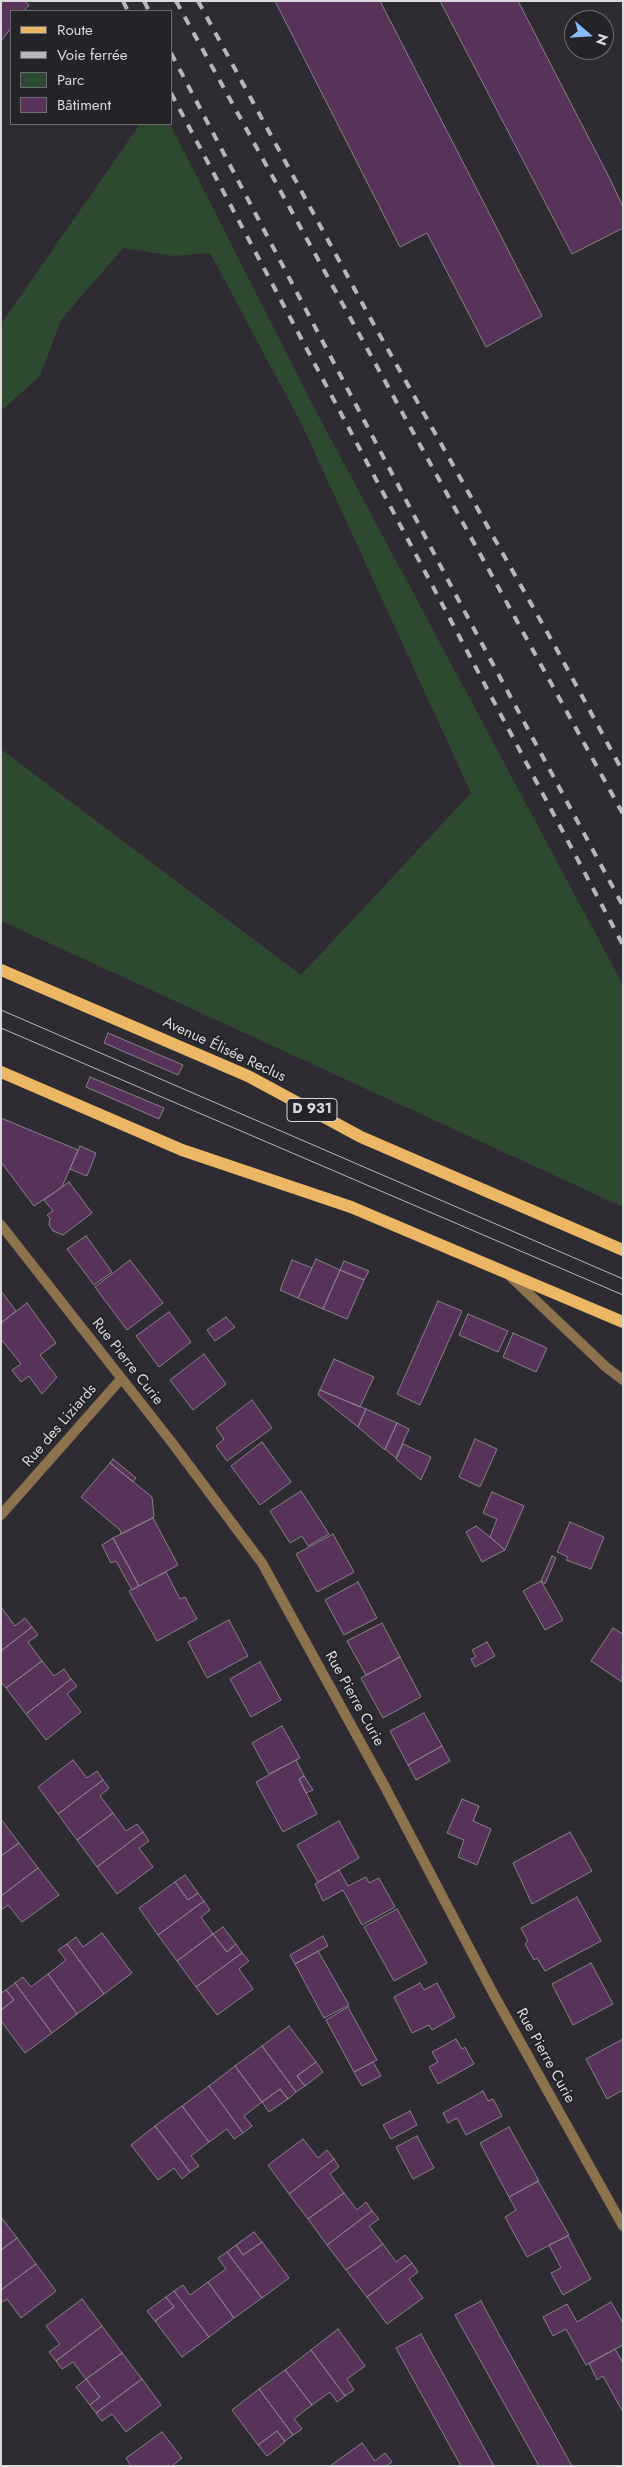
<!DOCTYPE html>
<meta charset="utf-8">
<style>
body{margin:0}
#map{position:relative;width:624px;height:2467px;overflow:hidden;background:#2e2c32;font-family:Jost,sans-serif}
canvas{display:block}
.frame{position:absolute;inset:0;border:2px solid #dad9dc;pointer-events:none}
.legend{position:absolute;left:10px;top:10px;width:162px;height:115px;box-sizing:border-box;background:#242328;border:1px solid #6d6c70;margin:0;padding:6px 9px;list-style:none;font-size:15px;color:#dad9dc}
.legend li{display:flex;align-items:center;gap:10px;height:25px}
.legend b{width:25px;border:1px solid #6d6c70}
.north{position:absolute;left:564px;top:10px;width:50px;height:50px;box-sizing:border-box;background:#242328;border:1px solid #6d6c70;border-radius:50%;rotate:109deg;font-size:14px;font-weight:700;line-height:20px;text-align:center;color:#dad9dc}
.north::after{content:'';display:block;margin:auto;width:18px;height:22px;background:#89bafc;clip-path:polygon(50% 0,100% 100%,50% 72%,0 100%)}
</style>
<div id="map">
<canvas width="624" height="2467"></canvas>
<div class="frame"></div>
<ul class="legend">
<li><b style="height:6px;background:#ecb764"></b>Route</li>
<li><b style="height:6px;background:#b8b6ba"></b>Voie ferrée</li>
<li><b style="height:14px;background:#2d492f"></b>Parc</li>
<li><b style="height:14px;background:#573359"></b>Bâtiment</li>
</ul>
<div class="north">N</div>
</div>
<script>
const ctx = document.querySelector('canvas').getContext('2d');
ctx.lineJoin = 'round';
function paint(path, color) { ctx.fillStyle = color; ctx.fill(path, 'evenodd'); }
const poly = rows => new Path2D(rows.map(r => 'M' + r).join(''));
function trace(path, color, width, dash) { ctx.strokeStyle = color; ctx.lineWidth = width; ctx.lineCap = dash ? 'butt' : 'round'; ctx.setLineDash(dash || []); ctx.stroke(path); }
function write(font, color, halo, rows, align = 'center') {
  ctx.font = font + ' Jost,sans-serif'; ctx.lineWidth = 4; ctx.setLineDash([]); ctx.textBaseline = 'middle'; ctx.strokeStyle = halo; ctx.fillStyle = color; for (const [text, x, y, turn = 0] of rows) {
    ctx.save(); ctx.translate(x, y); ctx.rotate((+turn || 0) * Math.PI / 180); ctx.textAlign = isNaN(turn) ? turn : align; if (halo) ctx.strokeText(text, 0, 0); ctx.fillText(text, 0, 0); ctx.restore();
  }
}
paint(poly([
 [140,124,170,124,317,413,623,985,623,1207,1,921,1,749,301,975,471,793,302,425,210,253,174,256,123,248,61,320,40,376,1,411,1,324]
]), '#2d492f');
const building = poly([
 [1,1,24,1,29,5,24,11,11,11,11,28,1,41,1,1],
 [275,1,380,1,542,316,486,347,427,233,400,247,275,1],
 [440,1,518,1,610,179,623,207,623,228,572,254,440,1],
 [108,1033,183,1065,178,1075,104,1043,108,1033],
 [90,1077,164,1108,159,1119,86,1087,90,1077],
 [1,1118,78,1150,62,1187,34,1206,1,1162,1,1118],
 [80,1146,96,1153,87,1176,70,1169,80,1146],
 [69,1182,92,1213,63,1235,53,1231,49,1225,50,1218,47,1215,53,1211,44,1200,69,1182],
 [86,1236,112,1272,94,1285,67,1249,86,1236],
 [316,1259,340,1270,323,1309,298,1298,316,1259],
 [130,1260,163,1303,127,1330,95,1287,130,1260],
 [292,1260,312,1268,298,1298,280,1290,292,1260],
 [344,1261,369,1271,364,1280,340,1270,344,1261],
 [340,1270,364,1280,347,1319,323,1309,340,1270],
 [1,1291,16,1311,1,1323,1,1291],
 [438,1301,462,1311,420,1405,397,1394,438,1301],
 [27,1303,56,1343,40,1355,57,1377,42,1394,29,1376,21,1382,12,1370,21,1364,1,1339,1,1323,27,1303],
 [169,1312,191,1342,159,1367,136,1336,169,1312],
 [468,1314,508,1331,498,1352,459,1335,468,1314],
 [226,1317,235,1327,215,1341,207,1330,226,1317],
 [513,1333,547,1348,536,1372,503,1357,513,1333],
 [204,1354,226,1384,193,1410,170,1380,204,1354],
 [334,1359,374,1377,360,1407,320,1390,334,1359],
 [320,1390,366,1409,358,1427,318,1395,320,1390],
 [252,1400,272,1428,227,1461,216,1446,224,1439,216,1428,252,1400],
 [366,1409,397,1423,385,1450,358,1427,366,1409],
 [397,1423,409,1429,396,1458,385,1449,397,1423],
 [475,1439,497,1449,480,1487,459,1477,475,1439],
 [262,1442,291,1482,260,1505,231,1466,262,1442],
 [403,1444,431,1457,421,1480,396,1459,403,1444],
 [113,1459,136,1478,133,1482,110,1463,113,1459],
 [110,1463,152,1497,154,1517,121,1534,120,1530,81,1497,110,1463],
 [301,1491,329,1534,308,1546,302,1536,290,1543,270,1511,301,1491],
 [492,1492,524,1506,505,1550,490,1537,497,1519,483,1513,492,1492],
 [153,1518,178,1565,139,1586,113,1538,153,1518],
 [570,1522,604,1537,591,1569,566,1560,568,1557,557,1552,570,1522],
 [476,1526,490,1537,505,1550,482,1562,466,1532,476,1526],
 [333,1534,354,1572,317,1592,296,1554,333,1534],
 [113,1538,139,1586,132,1590,116,1561,111,1563,102,1545,113,1538],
 [552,1556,556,1558,545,1584,541,1581,552,1556],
 [166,1572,180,1599,185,1597,197,1619,157,1641,129,1591,166,1572],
 [541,1581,563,1620,545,1630,523,1591,541,1581],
 [358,1582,377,1618,344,1635,325,1600,358,1582],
 [1,1607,15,1626,25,1618,32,1627,1,1651,1,1607],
 [229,1620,248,1656,207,1678,188,1642,229,1620],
 [382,1623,400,1657,366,1675,347,1641,382,1623],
 [32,1627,38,1635,28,1642,42,1661,6,1688,1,1682,1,1651,32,1627],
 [613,1628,623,1634,622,1682,591,1661,613,1628],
 [487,1642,495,1656,475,1667,471,1659,476,1657,472,1650,487,1642],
 [400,1657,421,1697,383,1718,361,1678,400,1657],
 [42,1661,54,1676,64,1669,71,1679,26,1714,6,1688,42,1661],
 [260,1662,281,1700,251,1717,230,1679,260,1662],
 [71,1679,77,1686,67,1694,81,1712,46,1740,26,1714,71,1679],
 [424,1713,442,1746,408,1765,390,1731,424,1713],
 [282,1726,300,1758,269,1774,252,1743,282,1726],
 [442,1746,450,1761,416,1780,408,1765,442,1746],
 [73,1760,87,1778,97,1771,103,1780,58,1814,38,1787,73,1760],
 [296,1760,304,1776,299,1779,317,1814,283,1832,256,1782,296,1760],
 [304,1776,313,1790,306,1793,299,1779,304,1776],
 [103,1780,109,1788,100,1796,113,1813,77,1840,58,1814,103,1780],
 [462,1799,479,1806,473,1821,491,1829,477,1865,458,1857,464,1840,447,1833,462,1799],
 [113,1813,126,1831,137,1824,143,1832,97,1867,77,1840,113,1813],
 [1,1819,19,1843,1,1856,1,1819],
 [339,1821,359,1858,318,1882,297,1845,339,1821],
 [143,1832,149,1841,139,1848,153,1867,117,1894,97,1867,143,1832],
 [570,1832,592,1871,532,1904,513,1863,570,1832],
 [19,1843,38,1868,1,1896,1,1856,19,1843],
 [38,1868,59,1895,22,1922,8,1905,1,1910,1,1896,38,1868],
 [339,1870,348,1886,366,1877,369,1883,379,1878,395,1907,362,1925,343,1890,323,1901,315,1884,339,1870],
 [185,1875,198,1893,188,1900,175,1882,185,1875],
 [175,1882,188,1900,198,1893,204,1901,158,1935,139,1908,175,1882],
 [577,1897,601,1941,545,1971,537,1958,534,1960,525,1944,528,1941,521,1928,577,1897],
 [204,1901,210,1910,201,1917,213,1934,177,1961,158,1935,204,1901],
 [397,1909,427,1963,394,1981,364,1927,397,1909],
 [223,1927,236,1944,227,1952,213,1934,223,1927],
 [102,1933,132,1973,104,1994,67,1944,76,1937,83,1947,102,1933],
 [213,1934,227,1952,236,1944,242,1953,196,1987,177,1961,213,1934],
 [323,1936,328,1946,295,1964,290,1955,323,1936],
 [67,1944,104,1994,77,2014,48,1974,66,1960,58,1950,67,1944],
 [318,1951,349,2005,324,2018,295,1964,318,1951],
 [242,1953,249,1961,239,1969,253,1989,217,2015,196,1987,242,1953],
 [591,1963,613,2004,573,2025,552,1984,591,1963],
 [48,1974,77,2014,52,2033,15,1983,23,1977,31,1987,48,1974],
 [15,1983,52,2033,25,2053,1,2021,1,2010,14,2000,6,1990,15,1983],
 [420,1983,424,1990,437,1983,455,2017,432,2030,429,2025,412,2033,394,1997,420,1983],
 [6,1990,14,2000,1,2010,1,1993,6,1990],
 [348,2007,377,2060,354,2072,326,2020,348,2007],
 [289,2026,316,2062,297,2076,305,2086,296,2092,262,2046,289,2026],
 [456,2039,462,2049,465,2047,474,2064,438,2084,429,2067,438,2062,432,2052,456,2039],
 [623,2039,623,2090,607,2099,586,2059,623,2039],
 [262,2046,296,2092,288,2099,280,2089,262,2102,235,2066,262,2046],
 [316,2062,323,2072,305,2086,297,2076,316,2062],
 [373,2062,381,2076,362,2086,354,2072,373,2062],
 [235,2066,262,2102,244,2116,252,2126,243,2133,209,2086,235,2066],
 [209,2086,243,2133,234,2139,227,2129,209,2142,182,2106,209,2086],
 [280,2089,288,2099,269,2112,262,2102,280,2089],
 [483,2091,488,2101,493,2099,502,2116,466,2135,457,2118,448,2123,443,2113,483,2091],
 [182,2106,209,2142,191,2156,199,2166,190,2172,155,2126,182,2106],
 [410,2111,417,2125,391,2139,383,2125,410,2111],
 [155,2126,190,2172,182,2179,174,2168,158,2180,131,2145,155,2126],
 [509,2127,539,2181,509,2197,480,2143,509,2127],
 [417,2136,434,2168,413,2179,396,2147,417,2136],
 [303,2139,318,2158,327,2150,334,2159,289,2194,268,2165,303,2139],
 [334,2159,339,2167,330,2174,344,2193,308,2219,289,2194,334,2159],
 [538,2181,569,2235,527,2257,505,2217,516,2210,509,2197,538,2181],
 [344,2193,357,2210,366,2202,372,2211,327,2245,308,2219,344,2193],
 [372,2211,379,2219,369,2226,383,2244,346,2270,327,2245,372,2211],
 [1,2217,17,2238,1,2250,1,2217],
 [254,2232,262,2242,243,2255,236,2245,254,2232],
 [568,2236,591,2279,563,2295,551,2273,561,2268,549,2245,568,2236],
 [17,2238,36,2264,1,2290,1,2250,17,2238],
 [262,2242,289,2278,262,2298,227,2252,236,2245,243,2255,262,2242],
 [383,2244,396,2262,405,2255,412,2263,367,2297,346,2270,383,2244],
 [227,2252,262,2298,234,2318,208,2282,226,2269,218,2258,227,2252],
 [412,2263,418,2272,409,2279,423,2298,387,2324,367,2297,412,2263],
 [36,2264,56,2291,21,2318,7,2299,1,2303,1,2290,36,2264],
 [208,2282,234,2318,209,2337,174,2291,183,2285,190,2295,208,2282],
 [174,2291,209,2337,182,2357,155,2321,174,2307,166,2297,174,2291],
 [166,2297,174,2307,155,2321,147,2311,166,2297],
 [82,2299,102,2326,56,2361,49,2352,60,2344,46,2326,82,2299],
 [481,2301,502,2340,572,2466,539,2466,455,2315,481,2301],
 [611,2302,623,2323,623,2345,586,2365,566,2329,553,2336,543,2317,567,2304,577,2322,611,2302],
 [102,2326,122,2353,86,2379,73,2362,62,2369,56,2361,102,2326],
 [338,2329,365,2366,347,2379,354,2390,345,2396,311,2350,338,2329],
 [421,2334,494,2466,461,2466,396,2348,421,2334],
 [615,2349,623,2363,623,2412,603,2376,597,2380,589,2363,615,2349],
 [311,2350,345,2396,337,2402,330,2392,312,2405,285,2370,311,2350],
 [122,2353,142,2379,96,2413,90,2405,100,2397,86,2379,122,2353],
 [285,2370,312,2405,294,2419,302,2429,293,2435,259,2389,285,2370],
 [86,2379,100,2397,90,2405,76,2387,86,2379],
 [142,2379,161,2405,126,2432,112,2414,102,2421,96,2413,142,2379],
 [259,2389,293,2435,285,2441,277,2431,258,2445,232,2410,259,2389],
 [277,2431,285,2442,267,2456,258,2445,277,2431],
 [162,2432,182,2458,172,2466,131,2466,126,2458,162,2432],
 [362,2443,375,2461,385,2453,392,2462,386,2466,330,2466,362,2443]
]);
paint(building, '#573359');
trace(building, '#878287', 1);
trace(poly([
 [1,1225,170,1440,262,1563,384,1785,494,1995,623,2226],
 [511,1277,606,1367,623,1380],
 [1,1515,121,1379]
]), '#8c734d', 10);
trace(poly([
 [1,970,248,1076,361,1137,623,1250],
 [1,1072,182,1150,351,1207,623,1322]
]), '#ecb764', 12);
trace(poly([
 [1,1010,623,1279],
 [1,1028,623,1295]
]), '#b8b6ba', 1);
trace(poly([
 [123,1,128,11],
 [144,1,149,11],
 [176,1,623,814],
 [198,1,373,323,556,648,623,772],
 [171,53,459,601,623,906],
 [171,93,623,945]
]), '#b8b6ba', 4, [9, 9]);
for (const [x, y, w] of [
 [312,1110,50]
]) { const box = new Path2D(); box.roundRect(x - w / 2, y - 11.5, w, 23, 4); ctx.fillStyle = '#242328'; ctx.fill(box); trace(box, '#dad9dc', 1); }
write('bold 14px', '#dad9dc', null, [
 ["D 931",312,1110]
]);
write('15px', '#dad9dc', '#242328', [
 ["Avenue Élisée Reclus",224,1050,25],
 ["Rue Pierre Curie",127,1362,52],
 ["Rue des Liziards",60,1426,-49],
 ["Rue Pierre Curie",354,1699,61],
 ["Rue Pierre Curie",545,2056,61]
]);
</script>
